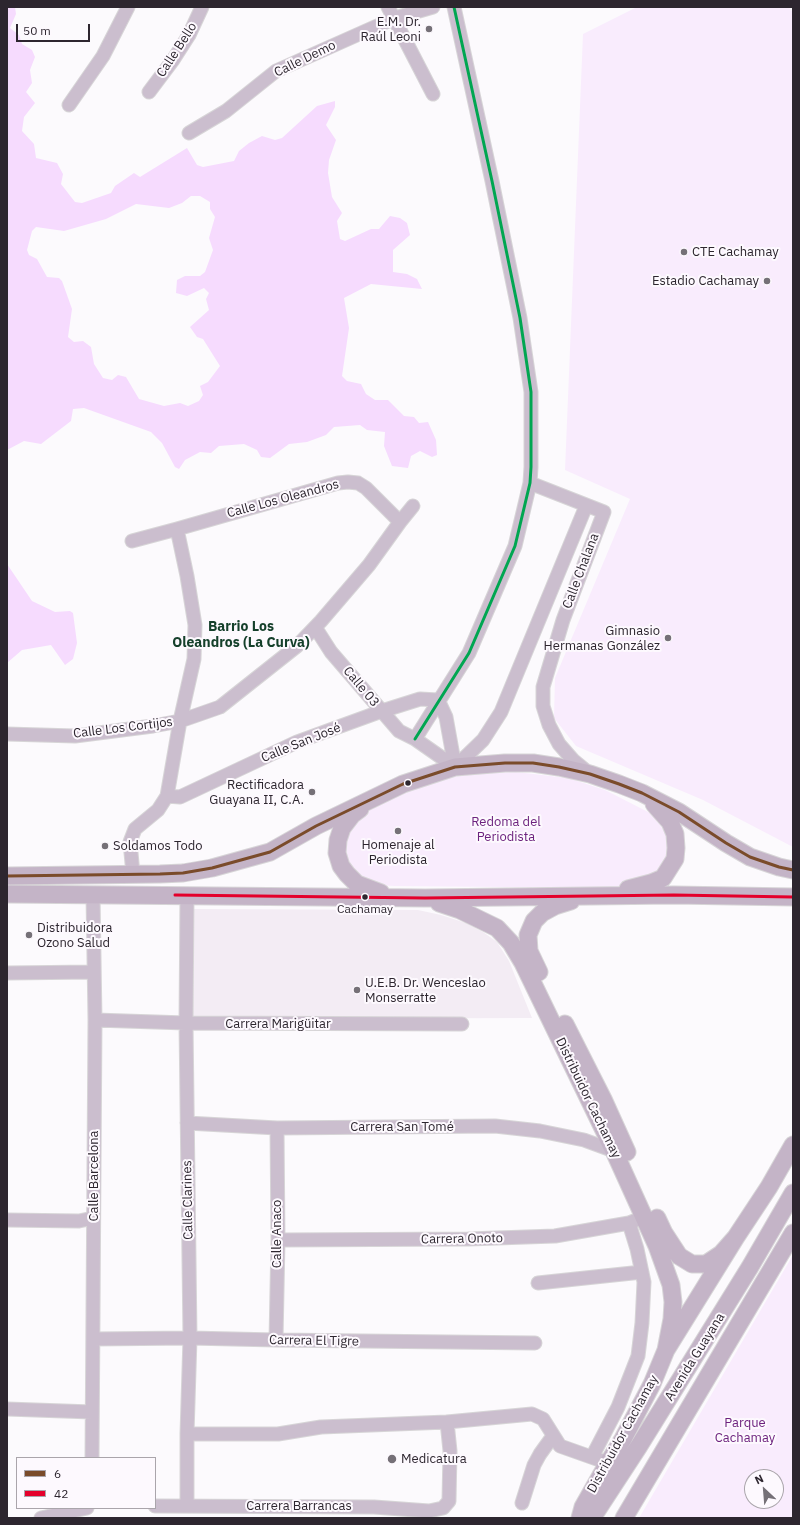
<!DOCTYPE html>
<meta charset="utf-8">
<style>
body{margin:0}
#map{position:relative;width:800px;height:1525px;overflow:hidden;background:#fcfafd;font-family:"IBM Plex Sans",sans-serif}
canvas{display:block}
.frame{position:absolute;inset:0;border:8px solid #2d262f;pointer-events:none}
.legend{position:absolute;left:16px;top:1457px;width:140px;height:52px;box-sizing:border-box;background:#fdf9fe;border:1px solid #aaa5ab;margin:0;padding:5px 7px;list-style:none;font-size:12px;color:#2d262f}
.legend li{display:flex;align-items:center;gap:8px;height:20px}
.legend b{width:20px;border:1px solid #aaa5ab}
.north{position:absolute;left:744px;top:1469px;width:40px;height:40px;box-sizing:border-box;background:#fdf9fe;border:1px solid #aaa5ab;border-radius:50%;rotate:334deg;font-size:11px;font-weight:700;line-height:16px;text-align:center;color:#2d262f}
.north::after{content:'';display:block;margin:auto;width:14px;height:18px;background:#757077;clip-path:polygon(50% 0,100% 100%,50% 72%,0 100%)}
.scale{position:absolute;left:16px;top:24px;width:74px;height:18px;box-sizing:border-box;border:2px solid #2d262f;border-top:0;padding-left:5px;font-size:12px;line-height:14px;white-space:nowrap;color:#2d262f;-webkit-text-stroke:3px #fdf9fe;paint-order:stroke}
</style>
<div id="map">
<canvas width="800" height="1525"></canvas>
<div class="frame"></div>
<ul class="legend">
<li><b style="height:5px;background:#7a4b2a"></b>6</li>
<li><b style="height:5px;background:#e4002b"></b>42</li>
</ul>
<div class="north">N</div>
<div class="scale">50 m</div>
</div>
<script>
const ctx = document.querySelector('canvas').getContext('2d');
ctx.lineJoin = 'round';
function paint(path, color) { ctx.fillStyle = color; ctx.fill(path, 'evenodd'); }
const poly = rows => new Path2D(rows.map(r => 'M' + r).join(''));
function trace(path, color, width, dash) { ctx.strokeStyle = color; ctx.lineWidth = width; ctx.lineCap = dash ? 'butt' : 'round'; ctx.setLineDash(dash || []); ctx.stroke(path); }
function write(font, color, halo, rows, align = 'center') {
  ctx.font = font + ' "IBM Plex Sans",sans-serif'; ctx.lineWidth = 4; ctx.setLineDash([]); ctx.textBaseline = 'middle'; ctx.strokeStyle = halo; ctx.fillStyle = color; for (const [text, x, y, turn = 0] of rows) {
    ctx.save(); ctx.translate(x, y); ctx.rotate((+turn || 0) * Math.PI / 180); ctx.textAlign = isNaN(turn) ? turn : align; if (halo) ctx.strokeText(text, 0, 0); ctx.fillText(text, 0, 0); ctx.restore();
  }
}
paint(poly([
 [194,909,418,910,441,915,466,923,483,932,497,942,509,961,532,1018,193,1019]
]), '#f3ecf4');
paint(poly([
 [637,7,789,7,791,11,793,9,793,847,703,800,576,746,554,718,555,678,630,499,565,470,583,34],
 [516,772,568,778,605,790,652,814,671,840,663,869,622,888,395,886,357,884,340,850,355,816,415,786,467,774],
 [793,1255,793,1518,639,1518],
 [752,1477,776,1477,776,1501,752,1501]
]), '#f9ecfd');
paint(poly([
 [7,7,15,7,16,14,10,28,19,35,22,44,32,50,35,57,30,70,32,83,26,92,35,103,24,117,22,131,34,144,36,158,57,163,63,174,61,184,75,202,82,203,111,193,115,186,134,173,140,177,187,148,197,165,203,167,234,161,239,151,249,143,262,136,275,140,282,138,317,106,335,101,335,107,326,125,336,140,329,160,328,173,332,197,342,213,337,221,340,239,345,241,371,229,379,229,390,216,400,218,407,223,410,235,393,250,393,272,407,274,417,279,422,289,371,284,344,298,349,328,342,376,347,381,361,384,366,394,375,400,388,400,404,416,414,417,419,423,428,422,436,440,437,455,432,457,420,451,411,456,408,468,392,466,384,446,385,432,367,430,360,425,334,427,326,435,307,442,289,444,270,458,261,457,257,450,244,444,219,446,211,453,200,452,185,460,179,469,175,467,162,443,151,432,84,408,73,409,71,421,41,444,24,441,7,450],
 [191,196,200,196,210,202,210,209,215,217,209,238,213,250,205,272,200,276,185,276,177,280,176,293,187,296,204,288,209,293,206,299,209,310,190,327,197,337,203,339,220,366,208,382,200,386,203,395,199,401,188,406,180,403,164,406,139,399,126,377,118,375,112,380,103,378,94,364,91,347,83,341,74,342,68,337,72,309,62,281,59,278,47,277,37,259,29,255,27,250,32,231,36,227,64,231,106,219,136,204,169,208,182,203],
 [7,564,32,601,55,612,70,611,73,613,77,643,73,659,65,665,51,645,22,650,7,663]
]), '#f6dbfe');
const minor = poly([
 [388,7,433,94],
 [149,92,173,60,189,35,202,7],
 [69,105,103,56,128,7],
 [189,133,226,111,276,71,395,18,433,7],
 [530,483,604,512,563,620,543,687,543,706,549,725,559,744,573,760,590,774],
 [132,541,177,529,338,483,348,482,358,483,366,488,400,522],
 [315,627,331,652,399,731,415,739,455,767],
 [7,734,75,736,153,726,180,721,220,707,297,646,321,621,369,565,400,522,413,506],
 [415,739,469,653,515,546,530,483,531,467,531,392,520,318,492,181,454,7],
 [455,767,483,740,501,712,586,506],
 [167,796,180,797,297,742,382,711,420,699,438,700,446,717,455,767],
 [133,874,130,842,135,829,158,810,167,796,180,721,194,659,195,625,187,576,177,529],
 [7,973,93,972],
 [95,1020,186,1023,462,1024],
 [187,1123,277,1128,495,1126,540,1131,584,1140,614,1151],
 [7,1220,79,1221,93,1218],
 [278,1240,468,1239,555,1236,629,1223,644,1217],
 [538,1283,642,1272],
 [93,1339,190,1338,276,1340,535,1343],
 [276,1340,278,1240,277,1128],
 [7,1409,92,1412],
 [187,1434,278,1434,321,1427,447,1422,532,1414,543,1419,560,1446,608,1463],
 [592,1457,618,1407,638,1356,642,1323,644,1282,637,1249,629,1223],
 [92,1458,95,1020,93,895],
 [522,1503,534,1465,540,1454,553,1436],
 [187,1505,187,1434,190,1338,186,1023,187,895],
 [155,1506,374,1507,429,1511,443,1508,449,1501,450,1451,447,1422],
 [41,1518,87,1508]
]);
const major = poly([
 [360,809,352,815,342,828,338,840,337,853,341,866,347,874,357,884,381,893],
 [7,876,160,874,183,873,212,868,270,852,316,826,403,784,455,767,505,763,533,763,559,767,590,774,619,784,642,793,679,812,726,843,750,857,779,867,793,870],
 [628,889,651,883,663,878,675,859,676,848,675,834,670,822,654,804],
 [7,894,425,898,674,895,793,897],
 [439,903,460,910,497,928,511,943,523,963,614,1151,657,1246,671,1285,673,1302,672,1319,666,1350],
 [539,972,529,951,528,935,534,921,542,913,555,906,571,901],
 [565,1024,603,1099,627,1152],
 [657,1218,664,1233,679,1256,692,1264,706,1264,721,1254,736,1237],
 [580,1518,583,1507,608,1463,623,1439,652,1384,666,1350,736,1237,769,1187,793,1145],
 [592,1518,639,1446,750,1267,793,1193],
 [624,1518,793,1233]
]);
trace(minor, '#d7d5d7', 15);
trace(major, '#d7d5d7', 19);
trace(minor, '#cbbece', 13);
trace(major, '#c4b4c7', 17);
trace(poly([
 [7,876,160,874,183,873,212,868,270,852,316,826,403,784,455,767,505,763,533,763,559,767,590,774,619,784,642,793,679,812,726,843,750,857,779,867,793,870]
]), '#7a4b2a', 3);
trace(poly([
 [175,895,425,898,674,895,793,897]
]), '#e4002b', 3);
trace(poly([
 [415,739,469,653,515,546,530,483,531,467,531,392,520,318,492,181,454,7]
]), '#00a651', 3);
for (const [x, y, r, color] of [
 [429,29,4,"#757077"],
 [684,252,4,"#757077"],
 [767,281,4,"#757077"],
 [668,638,4,"#757077"],
 [408,783,3.5,"#2d262f"],
 [312,792,4,"#757077"],
 [398,831,4,"#757077"],
 [105,846,4,"#757077"],
 [365,897,3.5,"#2d262f"],
 [29,935,4,"#757077"],
 [357,990,4,"#757077"],
 [392,1459,5,"#757077"]
]) { const dot = new Path2D(); dot.arc(x, y, r, 0, 2 * Math.PI); ctx.fillStyle = color; ctx.fill(dot); trace(dot, '#fdf9fe', 1.5); }
write('12px', '#2d262f', '#fdf9fe', [
 ["Cachamay",365,910]
]);
write('13px', '#2d262f', '#fdf9fe', [
 ["E.M. Dr.",421,22,"right"],
 ["Raúl Leoni",421,37,"right"],
 ["CTE Cachamay",692,252],
 ["Estadio Cachamay",759,281,"right"],
 ["Gimnasio",660,631,"right"],
 ["Hermanas González",660,646,"right"],
 ["Rectificadora",304,785,"right"],
 ["Guayana II, C.A.",304,800,"right"],
 ["Homenaje al",398,845,"center"],
 ["Periodista",398,860,"center"],
 ["Soldamos Todo",113,846],
 ["Distribuidora",37,928],
 ["Ozono Salud",37,943],
 ["U.E.B. Dr. Wenceslao",365,983],
 ["Monserratte",365,998],
 ["Medicatura",401,1459]
], 'left');
write('13px', '#2d262f', '#fdf9fe', [
 ["Calle Bello",177,50,-57],
 ["Calle Demo",305,59,-26],
 ["Calle Los Oleandros",283,499,-15],
 ["Calle Chalana",581,571,-69],
 ["Calle 03",361,687,50],
 ["Calle Los Cortijos",123,728,-7],
 ["Calle San José",301,743,-22],
 ["Carrera Marigüitar",278,1024],
 ["Distribuidor Cachamay",588,1098,64],
 ["Carrera San Tomé",402,1127],
 ["Calle Barcelona",94,1176,-90],
 ["Calle Clarines",188,1200,-91],
 ["Calle Anaco",277,1234,-90],
 ["Carrera Onoto",462,1239,-1],
 ["Carrera El Tigre",314,1341,1],
 ["Avenida Guayana",695,1357,-58],
 ["Distribuidor Cachamay",623,1434,-61],
 ["Carrera Barrancas",299,1506]
]);
write('13px', '#6d227e', '#fdf9fe', [
 ["Redoma del",506,822],
 ["Periodista",506,837],
 ["Parque",745,1423],
 ["Cachamay",745,1438]
]);
write('bold 14px', '#15402b', '#fdf9fe', [
 ["Barrio Los",241,627],
 ["Oleandros (La Curva)",241,643]
]);
</script>
